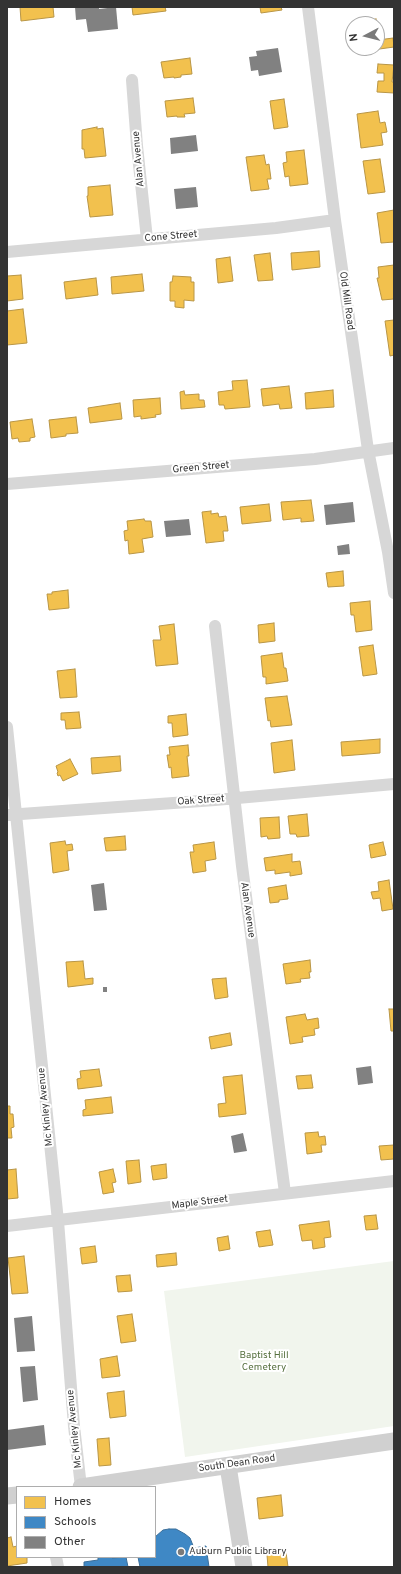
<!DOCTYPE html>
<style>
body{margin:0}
#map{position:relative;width:401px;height:1574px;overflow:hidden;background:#fff;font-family:Overpass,sans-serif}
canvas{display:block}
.frame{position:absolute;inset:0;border:8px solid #333;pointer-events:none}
.legend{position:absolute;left:16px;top:1486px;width:140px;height:72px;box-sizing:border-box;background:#fff;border:1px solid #adadad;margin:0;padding:5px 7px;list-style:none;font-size:12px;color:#333}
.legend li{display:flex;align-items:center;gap:8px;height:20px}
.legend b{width:20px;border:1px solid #adadad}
.north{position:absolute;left:345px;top:16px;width:40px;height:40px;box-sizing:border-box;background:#fff;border:1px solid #adadad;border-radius:50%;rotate:263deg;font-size:11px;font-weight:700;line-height:16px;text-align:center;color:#333}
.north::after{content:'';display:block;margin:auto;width:14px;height:18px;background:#7a7a7a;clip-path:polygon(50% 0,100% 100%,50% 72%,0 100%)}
</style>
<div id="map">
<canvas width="401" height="1574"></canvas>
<div class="frame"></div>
<ul class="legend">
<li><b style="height:11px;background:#f2c14e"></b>Homes</li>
<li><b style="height:11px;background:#3f88c5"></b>Schools</li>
<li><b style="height:11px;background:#818181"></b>Other</li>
</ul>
<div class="north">N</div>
</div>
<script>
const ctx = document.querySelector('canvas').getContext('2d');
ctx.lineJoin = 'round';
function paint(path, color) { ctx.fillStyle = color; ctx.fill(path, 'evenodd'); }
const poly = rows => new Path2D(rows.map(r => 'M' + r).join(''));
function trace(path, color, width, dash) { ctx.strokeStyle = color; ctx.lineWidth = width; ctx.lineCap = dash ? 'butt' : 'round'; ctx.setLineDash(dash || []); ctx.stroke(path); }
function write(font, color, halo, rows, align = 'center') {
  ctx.font = font + ' Overpass,sans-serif'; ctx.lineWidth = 4; ctx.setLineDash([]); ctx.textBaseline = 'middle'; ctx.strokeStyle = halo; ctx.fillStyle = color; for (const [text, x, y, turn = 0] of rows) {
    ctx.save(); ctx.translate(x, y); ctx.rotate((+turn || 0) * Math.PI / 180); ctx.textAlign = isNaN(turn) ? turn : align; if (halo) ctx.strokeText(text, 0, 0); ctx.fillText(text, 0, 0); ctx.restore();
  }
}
paint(poly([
 [394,1261,394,1426,185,1457,164,1291]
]), '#f1f5ed');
const homes = poly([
 [20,7,53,7,54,17,21,21,20,7],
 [132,7,165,7,166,11,133,15,132,7],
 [260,7,281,7,282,10,261,13,260,7],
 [376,19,376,24,362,24,361,21,376,19],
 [377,29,378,40,393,38,394,47,365,51,365,48,377,48,377,29],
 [190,58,192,74,181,75,181,77,174,78,174,77,164,78,161,62,190,58],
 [378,64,394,65,392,82,394,82,394,93,377,92,378,81,384,81,384,73,377,73,378,64],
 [193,98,195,113,184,114,185,117,177,117,177,116,167,117,165,101,193,98],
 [284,99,288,127,274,129,270,101,284,99],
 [378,111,380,123,385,122,387,132,381,133,383,145,361,148,357,114,378,111],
 [97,127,97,129,103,128,106,156,85,158,84,149,82,149,82,130,97,127],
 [304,150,308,184,290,186,289,176,285,177,283,163,287,162,286,152,304,150],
 [264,155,266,165,269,164,271,179,267,179,269,189,251,191,246,157,264,155],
 [380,159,385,192,368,194,363,161,380,159],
 [110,185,113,215,90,217,87,196,88,196,88,187,110,185],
 [394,210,394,242,381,243,377,213,394,210],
 [319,251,320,267,292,270,291,253,319,251],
 [270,253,273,280,258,281,254,255,270,253],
 [230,257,233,281,218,283,216,259,230,257],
 [394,265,394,299,382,300,377,278,379,278,378,267,394,265],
 [142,274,144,291,112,294,111,277,142,274],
 [21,275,23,299,7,301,7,276,21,275],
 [173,276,191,277,191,282,194,282,194,301,184,300,184,308,175,307,175,301,170,301,170,282,172,282,173,276],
 [96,278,98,295,66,299,64,282,96,278],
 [23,309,27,343,7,345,7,311,23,309],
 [394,320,394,355,390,356,385,321,394,320],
 [247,380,250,407,225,409,224,405,219,405,218,392,233,390,232,381,247,380],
 [289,386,292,408,280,409,279,404,263,406,261,389,289,386],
 [333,390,334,407,306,409,305,393,333,390],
 [184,391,185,395,199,394,199,400,204,400,205,407,181,409,180,392,184,391],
 [160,398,161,414,155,415,156,417,141,419,141,416,134,417,133,400,160,398],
 [120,403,122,419,90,423,88,408,120,403],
 [76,417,78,433,66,434,66,436,51,438,49,420,76,417],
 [32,419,35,437,30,438,30,441,19,442,18,438,12,439,10,422,32,419],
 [311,500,314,521,301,522,301,518,283,520,281,502,311,500],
 [269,504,271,521,242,524,240,507,269,504],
 [211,511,211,514,218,513,219,517,226,516,228,531,223,531,224,541,206,543,202,512,211,511],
 [144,519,145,521,151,521,153,537,142,539,144,552,129,554,128,540,125,541,124,531,128,530,127,521,144,519],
 [343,571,344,586,328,587,326,573,343,571],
 [68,590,69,608,49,610,47,594,52,594,52,592,68,590],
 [370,601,372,630,356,632,354,615,351,615,350,603,370,601],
 [274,623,275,641,259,643,258,625,274,623],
 [174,624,178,664,156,666,153,640,161,640,159,626,174,624],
 [373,645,377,674,363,676,359,647,373,645],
 [282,653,284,668,286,668,288,681,266,684,266,677,263,677,261,656,282,653],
 [75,669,77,697,60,698,57,671,75,669],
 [287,696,292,725,271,727,270,720,268,721,265,698,287,696],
 [79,712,81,728,66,729,65,720,61,720,61,713,79,712],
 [186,714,188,735,173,737,172,723,168,723,168,716,186,714],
 [380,739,380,753,342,756,341,742,380,739],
 [292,740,295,770,274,773,271,743,292,740],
 [188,745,189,756,187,756,189,776,172,778,171,767,169,768,167,755,170,755,169,747,188,745],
 [120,756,121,771,92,774,91,758,120,756],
 [70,759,78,774,63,781,60,775,58,776,57,773,58,772,56,766,70,759],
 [307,814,309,836,297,837,296,834,290,834,288,816,307,814],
 [279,817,280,838,268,839,267,836,261,837,260,818,279,817],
 [125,836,126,850,106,851,104,838,125,836],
 [65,841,66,845,72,844,73,850,67,851,69,870,53,873,50,843,65,841],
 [214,842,216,859,205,861,206,871,193,873,190,852,194,852,193,845,214,842],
 [383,842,386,855,371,858,369,845,383,842],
 [292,854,292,862,300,861,302,874,290,876,290,872,275,874,275,870,266,871,264,858,292,854],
 [389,880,393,909,382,911,380,898,373,899,371,892,379,891,378,882,389,880],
 [286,885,288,899,279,900,279,902,270,903,268,888,286,885],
 [310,960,311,972,309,972,310,978,300,979,301,982,286,984,283,964,310,960],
 [83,961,85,979,93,978,93,984,68,987,66,962,83,961],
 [226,978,228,997,215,999,212,979,226,978],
 [389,1009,394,1009,394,1031,391,1031,389,1009],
 [305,1014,307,1020,318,1018,319,1028,314,1029,315,1035,302,1037,303,1042,290,1044,286,1017,305,1014],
 [230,1033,232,1045,211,1049,209,1037,230,1033],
 [99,1069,102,1086,78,1089,77,1079,81,1078,80,1071,99,1069],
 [242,1075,246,1114,219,1117,218,1104,226,1103,223,1077,242,1075],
 [311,1075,313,1088,298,1089,296,1076,311,1075],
 [111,1097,113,1113,83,1116,83,1110,86,1109,85,1100,111,1097],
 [7,1106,10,1106,10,1114,13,1114,14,1127,11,1128,12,1138,7,1138,7,1106],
 [318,1132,319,1137,325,1136,326,1145,321,1145,322,1152,307,1154,305,1133,318,1132],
 [394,1145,394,1159,381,1160,379,1146,394,1145],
 [139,1160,141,1182,128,1184,126,1161,139,1160],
 [166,1164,167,1178,153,1180,151,1166,166,1164],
 [16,1169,18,1198,7,1199,7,1170,16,1169],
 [113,1169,116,1182,112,1183,114,1192,103,1194,99,1172,113,1169],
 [376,1215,378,1229,366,1230,364,1216,376,1215],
 [329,1221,331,1237,324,1238,325,1247,313,1249,312,1240,302,1241,299,1225,329,1221],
 [270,1230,273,1245,259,1247,256,1232,270,1230],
 [228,1236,230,1249,219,1251,217,1238,228,1236],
 [95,1246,97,1262,82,1264,80,1248,95,1246],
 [176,1253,177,1265,157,1267,156,1255,176,1253],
 [24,1256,28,1293,12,1294,8,1258,24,1256],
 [130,1275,132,1291,118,1292,116,1276,130,1275],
 [132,1314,136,1341,121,1343,117,1316,132,1314],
 [117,1356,120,1376,102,1378,100,1359,117,1356],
 [124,1391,126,1416,110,1418,107,1393,124,1391],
 [109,1438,111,1465,99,1466,97,1439,109,1438],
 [281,1495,283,1516,259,1519,257,1498,281,1495],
 [11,1537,13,1547,17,1546,17,1557,27,1557,27,1563,7,1566,7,1538,11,1537],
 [286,1552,288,1567,268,1567,267,1555,286,1552]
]);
paint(homes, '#f2c14e');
trace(homes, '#b99646', 1);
const schools = poly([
 [169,1529,176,1529,185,1534,190,1538,194,1548,206,1546,209,1567,140,1567,138,1557,155,1557,155,1537,163,1530,169,1529],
 [98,1557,112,1557,112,1558,126,1557,128,1567,84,1567,84,1562,98,1560,98,1557]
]);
paint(schools, '#3f88c5');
trace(schools, '#3b6e99', 1);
paint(poly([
 [75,7,99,7,99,9,116,7,118,29,88,32,86,19,76,20],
 [278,48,282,72,259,76,258,70,251,71,249,57,257,56,256,51],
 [196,135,198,151,171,154,170,138],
 [196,187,198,207,176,209,174,189],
 [353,502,355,522,326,525,324,505],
 [189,519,191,535,166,537,164,521],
 [349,544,350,554,338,555,337,546],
 [104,883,107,910,94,911,91,885],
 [103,987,107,987,107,992,103,992],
 [371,1066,373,1083,358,1085,356,1068],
 [243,1133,247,1151,234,1153,231,1136],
 [32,1316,35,1351,17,1352,14,1318],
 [35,1366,38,1400,23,1402,20,1367],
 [44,1425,46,1445,7,1450,7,1430]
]), '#818181');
trace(poly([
 [308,7,335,220,368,450,388,552,394,593],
 [132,80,137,146,147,239],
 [7,252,276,228,335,220],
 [7,484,315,459,394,448],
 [215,626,242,866,285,1193],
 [7,727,58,1221,74,1426,81,1487],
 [7,815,215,800,394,784],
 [7,1226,394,1181],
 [56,1557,58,1567]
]), '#d7d7d7', 12);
trace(poly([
 [228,1466,244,1567],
 [81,1487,394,1441],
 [7,1496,17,1495]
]), '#d0d0d0', 17);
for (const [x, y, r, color] of [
 [181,1552,4,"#7a7a7a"]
]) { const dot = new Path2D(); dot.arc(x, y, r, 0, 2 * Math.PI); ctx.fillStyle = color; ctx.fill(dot); trace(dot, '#fff', 1.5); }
write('10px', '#333', '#fff', [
 ["Alan Avenue",139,159,-95],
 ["Cone Street",171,237,-5],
 ["Old Mill Road",346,301,82],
 ["Green Street",201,468,-5],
 ["Oak Street",201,801,-4],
 ["Alan Avenue",247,910,82],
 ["Mc Kinley Avenue",46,1107,-96],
 ["Maple Street",200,1203,-7],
 ["Mc Kinley Avenue",75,1429,-96],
 ["South Dean Road",237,1464,-8]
]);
write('10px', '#56703f', '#fff', [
 ["Baptist Hill",264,1356],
 ["Cemetery",264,1368]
]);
write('10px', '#333', '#fff', [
 ["Auburn Public Library",189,1552]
], 'left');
</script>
